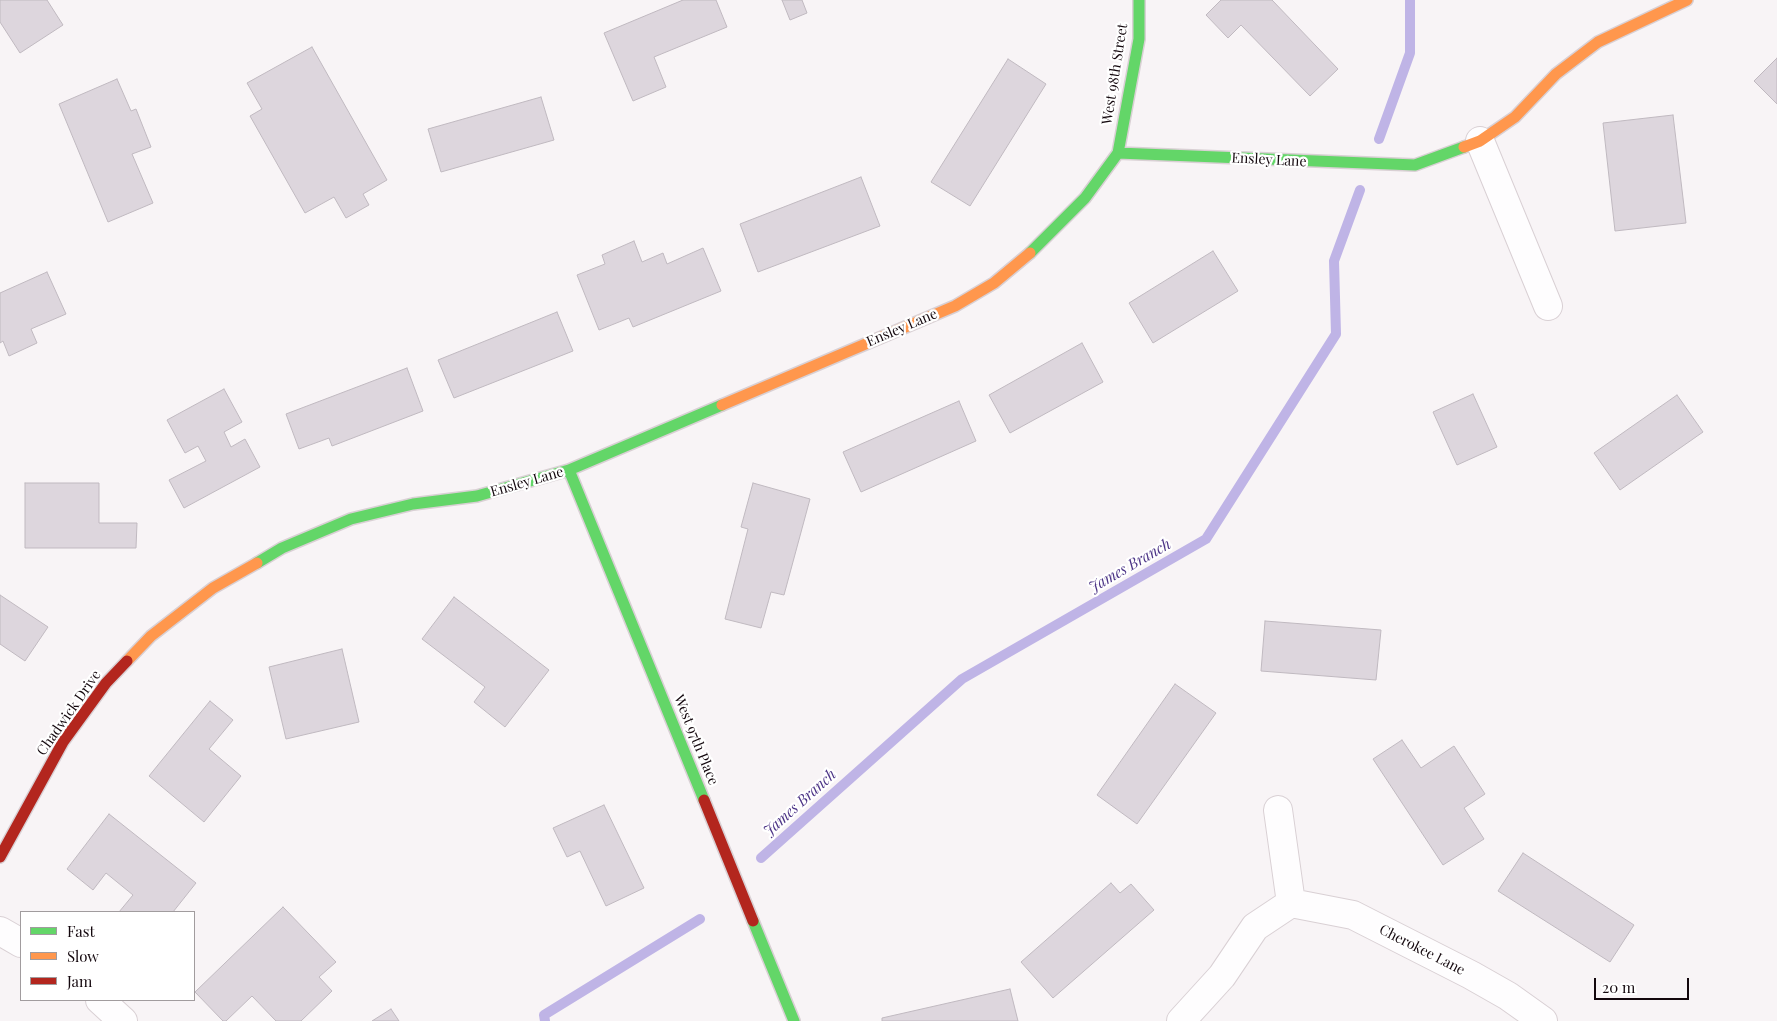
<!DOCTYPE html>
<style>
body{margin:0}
#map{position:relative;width:1777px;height:1021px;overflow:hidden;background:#f8f4f6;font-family:"Playfair Display",serif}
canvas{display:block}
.legend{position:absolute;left:20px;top:911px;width:175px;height:90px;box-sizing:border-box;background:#fff;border:1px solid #a19c9e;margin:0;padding:6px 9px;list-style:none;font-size:15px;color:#13070d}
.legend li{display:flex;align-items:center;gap:10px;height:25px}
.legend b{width:25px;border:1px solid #a19c9e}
.scale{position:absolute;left:1594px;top:978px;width:95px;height:22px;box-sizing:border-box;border:2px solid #13070d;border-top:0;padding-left:6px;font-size:15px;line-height:18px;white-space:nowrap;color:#13070d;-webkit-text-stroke:4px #fff;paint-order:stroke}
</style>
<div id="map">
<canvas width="1777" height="1021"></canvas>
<ul class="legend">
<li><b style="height:6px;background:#63d668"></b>Fast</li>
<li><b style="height:6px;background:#ff974d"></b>Slow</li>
<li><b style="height:6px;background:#b3261e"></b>Jam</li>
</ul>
<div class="scale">20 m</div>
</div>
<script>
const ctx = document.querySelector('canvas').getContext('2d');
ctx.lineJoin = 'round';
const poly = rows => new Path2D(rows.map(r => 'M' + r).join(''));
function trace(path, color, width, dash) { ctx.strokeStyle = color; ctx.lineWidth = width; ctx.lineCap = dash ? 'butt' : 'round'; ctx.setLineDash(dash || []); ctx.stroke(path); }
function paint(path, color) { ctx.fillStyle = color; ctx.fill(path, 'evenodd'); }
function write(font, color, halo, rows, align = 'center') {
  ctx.font = font + ' "Playfair Display",serif'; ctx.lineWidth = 4.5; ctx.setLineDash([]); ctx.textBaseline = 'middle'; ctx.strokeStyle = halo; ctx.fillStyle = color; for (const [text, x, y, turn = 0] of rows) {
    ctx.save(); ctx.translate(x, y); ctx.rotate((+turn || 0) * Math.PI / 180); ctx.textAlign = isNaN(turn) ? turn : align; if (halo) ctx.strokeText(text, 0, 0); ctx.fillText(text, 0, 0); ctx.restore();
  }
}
trace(poly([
 [1379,139,1410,53,1410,0],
 [761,858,962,679,1206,539,1336,334,1334,261,1360,190],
 [545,1021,544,1015,700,919]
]), '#bfb4e6', 10);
const building = poly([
 [0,0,47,0,63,25,20,53,0,22,0,0],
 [683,0,716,0,727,27,654,57,666,87,633,101,604,33,683,0],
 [782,0,802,0,807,13,790,20,782,0],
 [1221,0,1272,0,1338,69,1310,96,1241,25,1228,38,1206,15,1221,0],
 [312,47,387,180,363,194,369,205,346,218,334,197,305,213,250,116,262,109,247,83,312,47],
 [1777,58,1777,104,1754,81,1777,58],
 [1008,59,1046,84,970,206,931,182,1008,59],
 [117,79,131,111,136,109,151,147,132,154,153,203,108,222,59,104,117,79],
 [541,97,554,140,441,172,428,129,541,97],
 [1673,115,1686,223,1615,231,1603,123,1673,115],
 [861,177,880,226,758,272,740,224,861,177],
 [634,241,642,262,663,253,667,264,703,248,721,291,633,327,629,318,599,330,577,275,605,264,602,255,634,241],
 [1213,251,1238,291,1153,343,1129,303,1213,251],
 [47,272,66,314,31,329,37,343,9,356,3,341,0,343,0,293,47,272],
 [557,312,573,351,454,398,438,360,557,312],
 [1082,343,1103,382,1010,433,989,395,1082,343],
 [407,368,423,411,332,446,329,438,299,449,286,414,407,368],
 [224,389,242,422,224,432,231,447,245,439,260,467,184,508,169,480,206,461,198,446,185,453,167,420,224,389],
 [1473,394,1497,447,1457,465,1433,412,1473,394],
 [1677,395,1703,432,1620,490,1594,453,1677,395],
 [959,401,976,441,861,492,843,452,959,401],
 [25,483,99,483,99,523,137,523,136,548,25,548,25,483],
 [753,483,810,499,784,595,771,592,761,628,725,619,748,529,741,527,753,483],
 [0,595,48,627,25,661,0,644,0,595],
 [454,597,549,670,505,727,474,702,485,687,422,639,454,597],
 [1265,621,1381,630,1376,680,1261,671,1265,621],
 [342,649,359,722,286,739,269,667,342,649],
 [1175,684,1216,713,1137,824,1097,795,1175,684],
 [210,701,233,720,209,749,241,776,204,822,149,776,210,701],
 [1402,740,1421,768,1454,746,1485,794,1464,808,1484,839,1443,865,1373,759,1402,740],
 [604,805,644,888,606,906,580,851,567,857,553,828,604,805],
 [109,814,196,883,173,912,119,912,133,895,106,873,93,890,67,869,109,814],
 [1523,853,1634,925,1610,962,1498,891,1523,853],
 [1111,883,1120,893,1131,884,1154,910,1053,998,1021,962,1111,883],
 [283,907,336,962,319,977,332,991,301,1021,276,1021,252,996,226,1021,223,1021,195,992,283,907],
 [1010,989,1018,1021,882,1021,882,1018,1010,989],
 [391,1009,399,1021,372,1021,391,1009]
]);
paint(building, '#ddd6dd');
trace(building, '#c0b9c0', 1);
const street = poly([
 [1480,141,1548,306],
 [1278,810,1291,903],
 [0,931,21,943],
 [100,1000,123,1021],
 [1181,1021,1222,976,1255,927,1291,903,1353,915,1471,975,1508,996,1543,1021]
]);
const fast = poly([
 [1118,153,1415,165,1464,147],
 [1030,253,1085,198,1118,153,1139,39,1139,0],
 [569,470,704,800],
 [257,563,282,548,351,519,413,504,477,496,569,470,722,405],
 [753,921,794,1021]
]);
const slow = poly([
 [1464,147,1480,141,1515,117,1556,74,1598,42,1687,0],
 [722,405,955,306,994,283,1030,253],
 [127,661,151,636,213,588,257,563]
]);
const jam = poly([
 [704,800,753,921],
 [0,857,63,742,106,683,127,661]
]);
trace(street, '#d9d0d4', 30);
trace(fast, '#d9d0d4', 14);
trace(slow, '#d9d0d4', 14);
trace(jam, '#d9d0d4', 14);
trace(street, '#fefdfe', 28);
trace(fast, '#63d668', 11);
trace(slow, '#ff974d', 11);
trace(jam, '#b3261e', 11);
write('14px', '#13070d', '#fff', [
 ["West 98th Street",1115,74,-81],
 ["Ensley Lane",1269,160,3],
 ["Ensley Lane",902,328,-23],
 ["Ensley Lane",527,482,-16],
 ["Chadwick Drive",69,713,-55],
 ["West 97th Place",696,740,68],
 ["Cherokee Lane",1422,950,27]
]);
write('italic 15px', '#4c3486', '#fff', [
 ["James Branch",1130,566,-30],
 ["James Branch",800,803,-42]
]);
</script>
